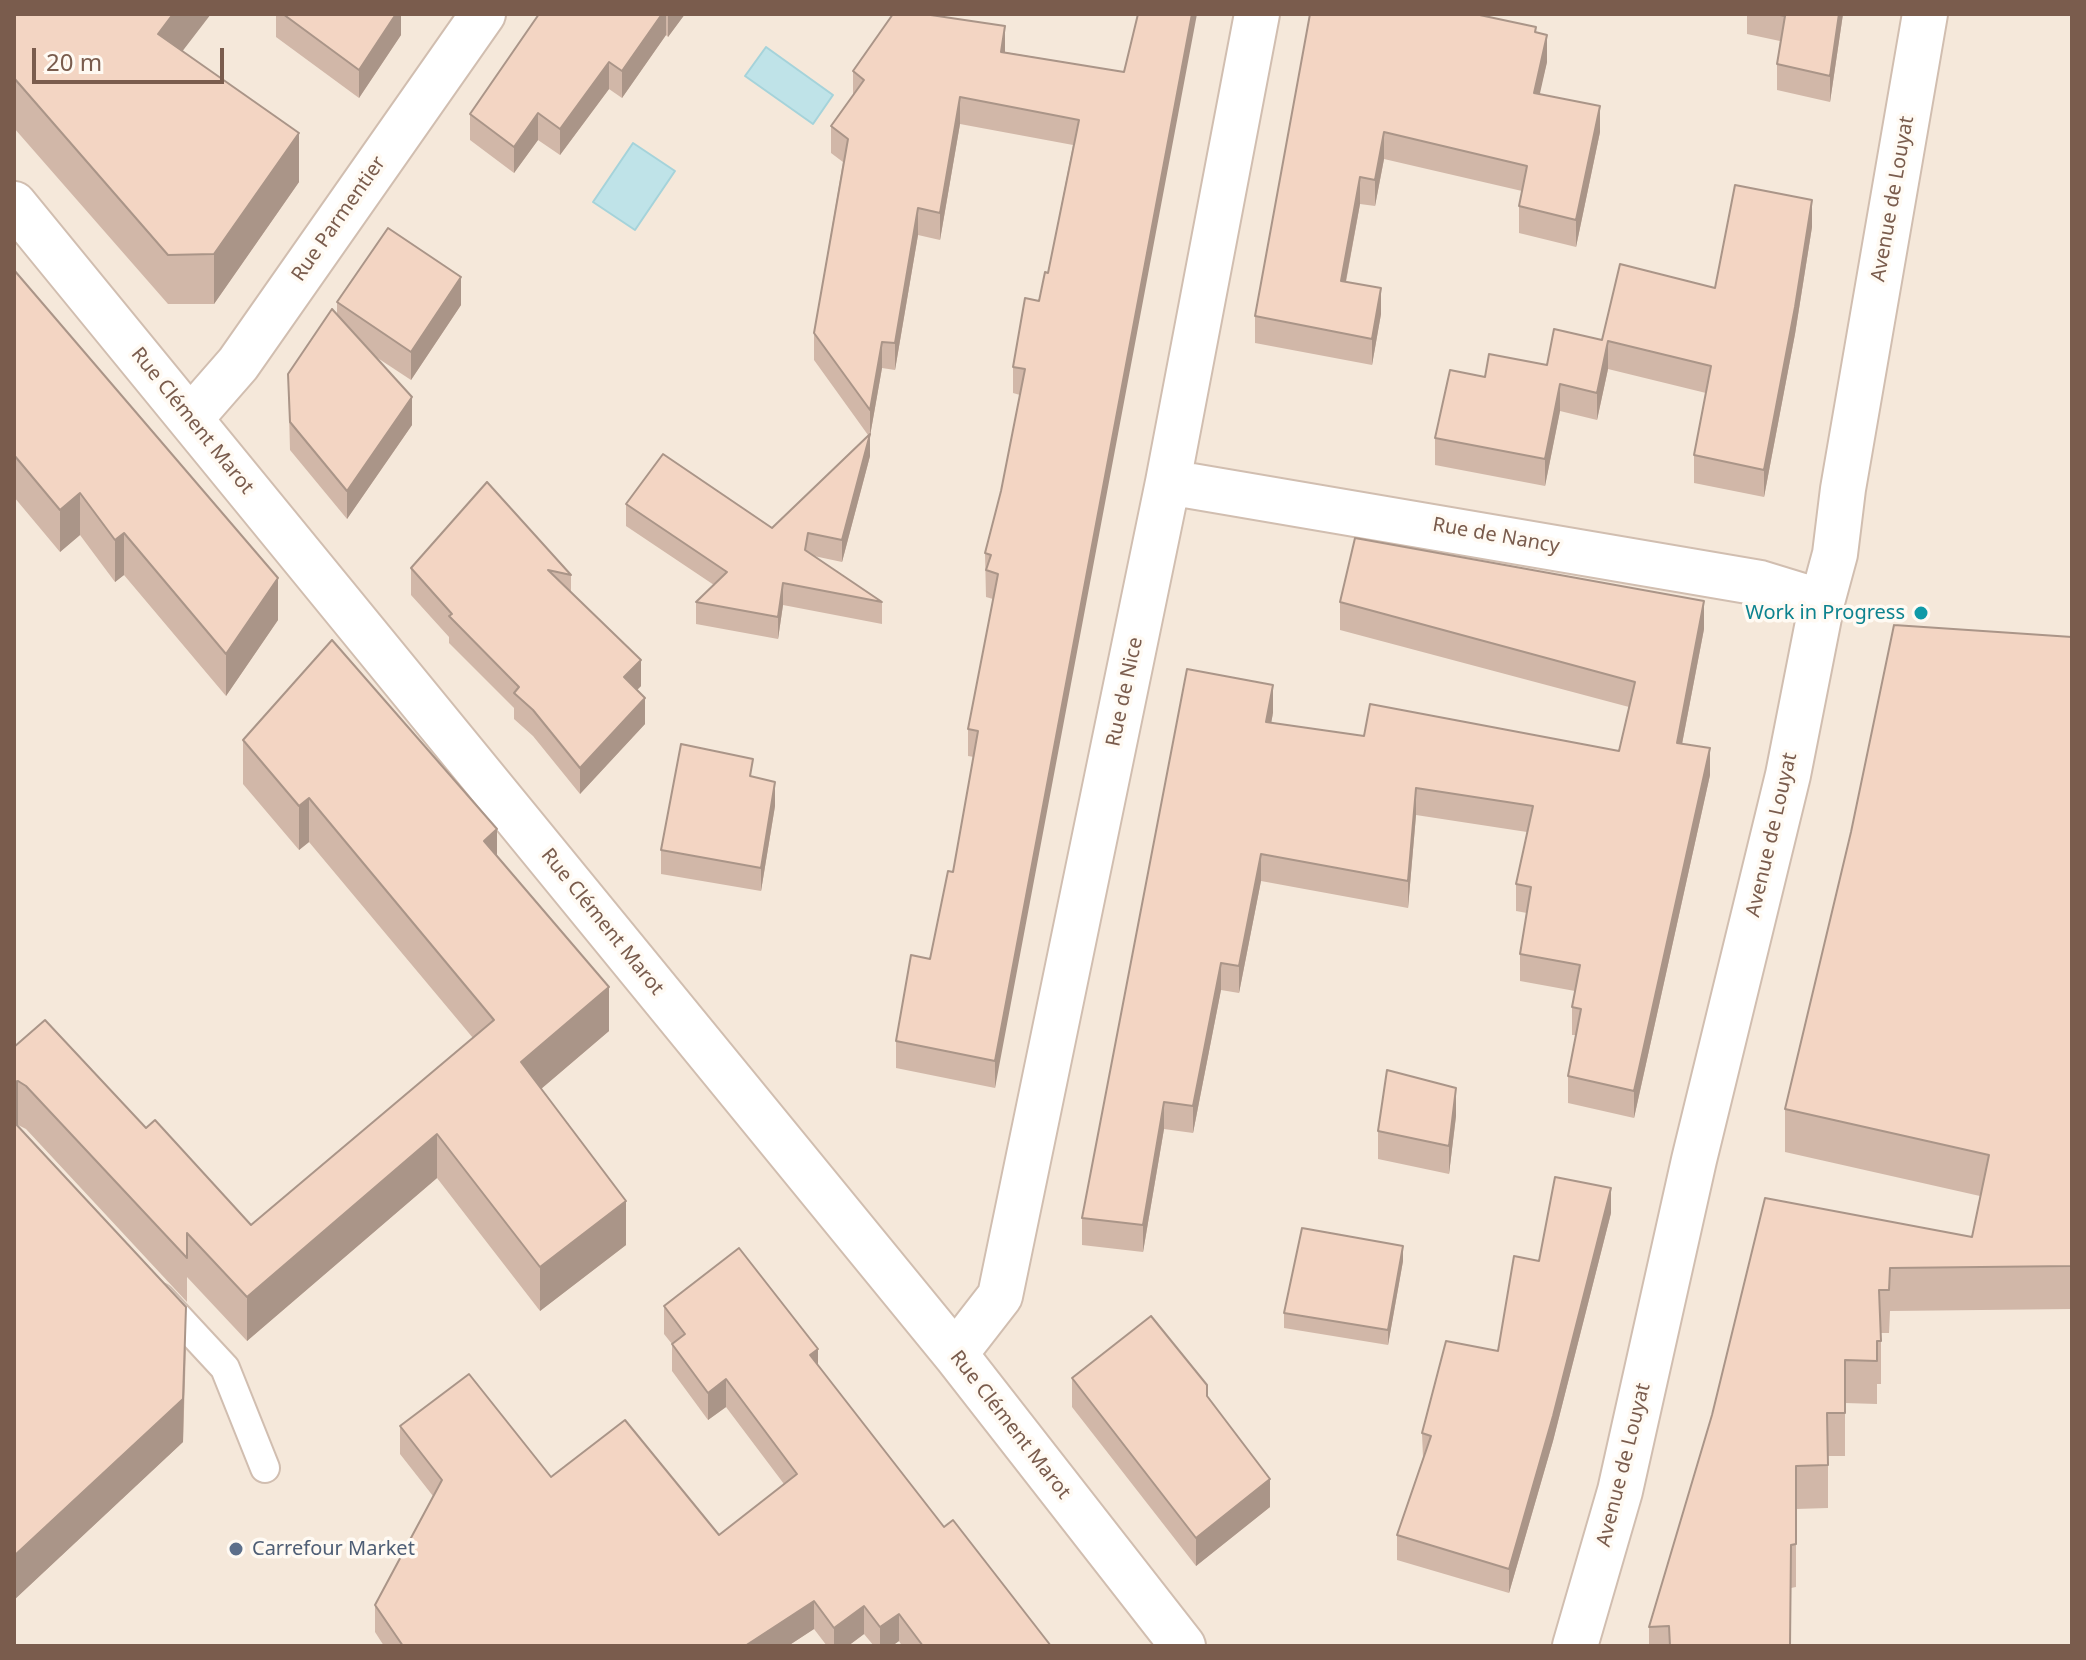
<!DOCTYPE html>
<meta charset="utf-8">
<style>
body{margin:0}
#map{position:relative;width:2086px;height:1660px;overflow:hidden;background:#fdf6ec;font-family:"Noto Sans",sans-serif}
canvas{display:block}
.frame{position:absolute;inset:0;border:16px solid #7a5c4d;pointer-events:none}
.scale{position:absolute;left:32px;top:48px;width:192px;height:36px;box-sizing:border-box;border:4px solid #7a5c4d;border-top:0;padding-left:10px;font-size:24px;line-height:28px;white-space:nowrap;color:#7a5c4d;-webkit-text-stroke:6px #fffaf3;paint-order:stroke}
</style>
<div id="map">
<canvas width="2086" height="1660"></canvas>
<div class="frame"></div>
<div class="scale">20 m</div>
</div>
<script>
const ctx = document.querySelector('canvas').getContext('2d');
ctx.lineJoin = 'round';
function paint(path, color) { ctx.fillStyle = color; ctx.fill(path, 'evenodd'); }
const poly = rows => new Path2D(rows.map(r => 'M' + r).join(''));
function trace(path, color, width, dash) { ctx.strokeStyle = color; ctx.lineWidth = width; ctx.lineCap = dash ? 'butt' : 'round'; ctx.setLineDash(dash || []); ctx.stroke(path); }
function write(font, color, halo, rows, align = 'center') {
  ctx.font = font + ' "Noto Sans",sans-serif'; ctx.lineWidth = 7; ctx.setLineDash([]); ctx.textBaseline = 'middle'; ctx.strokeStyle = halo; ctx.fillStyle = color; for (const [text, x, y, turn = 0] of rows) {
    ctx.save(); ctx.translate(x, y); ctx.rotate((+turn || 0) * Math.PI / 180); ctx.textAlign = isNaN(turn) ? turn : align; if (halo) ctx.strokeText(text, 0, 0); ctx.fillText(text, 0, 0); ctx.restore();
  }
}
paint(poly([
 [14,14,2072,14,2072,1646,14,1646]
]), '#f5e8da');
const water = poly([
 [766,47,833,95,813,124,745,76,766,47],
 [633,143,675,171,635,230,593,202,633,143]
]);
paint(water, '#bfe3e8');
trace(water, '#a5d3da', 2);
const service = poly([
 [160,1298,225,1368,265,1468]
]);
const minor = poly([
 [14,204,955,1354,1183,1646],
 [190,419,238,364,483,14],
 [1168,482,1760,583,1822,602],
 [955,1354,1000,1296,1168,482,1257,14],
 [1575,1646,1620,1491,1694,1160,1788,775,1822,602,1835,554,1843,489,1925,14]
]);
trace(service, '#d1beb0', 32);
trace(minor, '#d1beb0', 48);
trace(service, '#fff', 28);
trace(minor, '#fff', 44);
paint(poly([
 [14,14,182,51,299,182,214,304,168,304,14,128],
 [276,14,401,14,401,35,359,98,276,37],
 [539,14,685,14,668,37,666,35,622,98,609,89,560,155,538,140,514,173,470,140,470,114],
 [1310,14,1536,32,1547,62,1539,94,1600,132,1576,247,1519,233,1519,206,1522,191,1384,159,1375,206,1360,204,1346,282,1381,314,1372,365,1255,343,1255,316],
 [1747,14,1843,14,1830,102,1777,90,1777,64,1780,41,1747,34],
 [1005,52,1124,72,995,1088,896,1068,896,1041,930,959,953,872,974,757,968,756,968,729,993,599,986,597,985,553,1001,491,1020,395,1013,393,1013,367,1039,301,1048,273,1073,145,960,124,940,240,918,235,895,370,882,368,870,436,870,456,842,562,814,556,882,602,882,624,783,605,778,639,696,624,696,602,714,585,626,526,626,504,772,528,868,435,814,360,814,333,843,162,831,153,831,126,853,95,853,71],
 [1812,227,1795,334,1764,497,1694,483,1694,455,1706,393,1608,369,1597,420,1560,411,1545,486,1435,465,1435,438,1485,377,1547,365,1715,288],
 [14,270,278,620,226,696,124,575,115,582,80,535,60,552,14,497],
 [337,302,461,305,411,380,373,355,412,425,347,519,290,450,288,374,337,315],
 [487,482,571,575,571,593,641,686,637,690,645,724,580,794,533,736,514,719,514,708,449,643,449,637,411,595,411,568],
 [1340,602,1704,629,1682,744,1710,775,1634,1118,1568,1103,1568,1076,1576,1035,1572,1035,1572,1007,1575,991,1520,981,1520,954,1527,913,1516,911,1516,884,1527,832,1416,815,1408,908,1261,881,1239,993,1221,990,1193,1133,1164,1129,1143,1252,1082,1245,1082,1218,1273,713,1271,723,1364,736,1619,751,1629,707,1340,630],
 [2072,637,2072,1309,1890,1311,1889,1333,1881,1333,1881,1384,1877,1384,1877,1404,1845,1403,1845,1456,1828,1456,1828,1508,1796,1509,1796,1587,1791,1588,1790,1646,1649,1646,1649,1627,1712,1415,1765,1198,1972,1237,1980,1196,1785,1152,1785,1109],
 [243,740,497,857,609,1031,541,1089,626,1245,540,1311,437,1178,247,1341,187,1277,187,1302,26,1129,18,1125,17,1125,186,1350,183,1442,14,1600,14,1047,251,1225,473,1038,309,842,299,850,243,784],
 [775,806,761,891,661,874,661,850],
 [1456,1116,1449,1174,1378,1159,1378,1131],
 [1611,1213,1553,1441,1509,1593,1397,1560,1397,1535,1423,1458,1422,1433,1498,1351,1539,1261],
 [1403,1261,1388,1345,1284,1328,1284,1313],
 [664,1306,818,1365,944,1527,1051,1646,902,1646,899,1641,892,1646,874,1646,864,1634,848,1646,827,1646,814,1629,788,1646,384,1646,375,1632,375,1605,433,1496,400,1454,400,1426,719,1535,784,1484,726,1407,708,1420,672,1371,672,1344,664,1334],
 [1072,1378,1207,1396,1270,1507,1196,1566,1072,1407]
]), '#d1b7a8');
paint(poly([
 [173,14,211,14,158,83,158,34],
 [396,14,401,14,401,35,359,98,359,70],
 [662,14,666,14,666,35,622,98,622,71],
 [668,14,685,14,668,37],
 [1192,14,1197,14,995,1088,995,1061],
 [1839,14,1843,14,1830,102,1830,76],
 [1005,26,1005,53,1001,52],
 [1547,35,1547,62,1534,120,1534,93],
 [609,62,609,89,560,155,560,129],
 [960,97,960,124,940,240,940,213],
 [1600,106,1600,132,1576,247,1576,220],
 [538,113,538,140,514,173,514,147],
 [1384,132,1384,159,1375,206,1375,180],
 [299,133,299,182,214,304,214,254],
 [1360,177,1360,204,1341,307,1341,281],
 [1812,200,1812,227,1795,334,1764,497,1764,470],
 [918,208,918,235,895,370,895,343],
 [461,277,461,305,411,380,411,352],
 [1381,288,1381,314,1372,365,1372,339],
 [1608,341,1608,369,1597,420,1597,393],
 [882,342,882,368,870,436,870,456,842,562,842,540,870,434,870,410],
 [1560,384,1560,411,1545,486,1545,459],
 [412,397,412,425,347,519,347,491],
 [80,493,80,535,60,552,60,510],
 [124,533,124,575,115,582,115,540],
 [278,578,278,620,226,696,226,654],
 [783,583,783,605,778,639,778,617],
 [1704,601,1704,629,1677,770,1677,743],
 [641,660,641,686,624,703,624,677],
 [1273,685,1273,713,1266,750,1266,722],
 [645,698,645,724,580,794,580,768],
 [1710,748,1710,775,1634,1118,1634,1091],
 [775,782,775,806,761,891,761,868],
 [1416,788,1416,815,1408,908,1408,881],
 [309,798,309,842,299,850,299,806],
 [497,829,497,873,484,841],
 [1261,854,1261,881,1239,993,1239,966],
 [1221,963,1221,990,1193,1133,1193,1106],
 [609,987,609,1031,521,1106,521,1062],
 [18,1081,18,1125,14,1126,14,1082],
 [1456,1088,1456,1116,1449,1174,1449,1146],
 [1164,1102,1164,1129,1143,1252,1143,1225],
 [437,1134,437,1178,247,1341,247,1297],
 [1611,1188,1611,1213,1553,1441,1509,1593,1509,1569],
 [626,1201,626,1245,540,1311,540,1267],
 [1403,1246,1403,1261,1388,1345,1388,1330],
 [186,1307,183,1442,14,1600,14,1556],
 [818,1349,818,1376,810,1355],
 [726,1379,726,1407,708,1420,708,1393],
 [1270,1479,1270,1507,1196,1566,1196,1538],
 [814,1601,814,1629,788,1646,745,1646],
 [864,1606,864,1634,848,1646,834,1646,834,1628],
 [899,1614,899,1641,892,1646,880,1646,880,1627]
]), '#aa9588');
const building = poly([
 [14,14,173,14,158,34,299,133,214,254,168,255,14,78,14,14],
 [283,14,396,14,359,70,283,14],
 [539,14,662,14,622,71,609,62,560,129,538,113,514,147,470,114,539,14],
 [893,14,924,14,1005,26,1001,52,1124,72,1138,14,1192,14,995,1061,896,1041,911,955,930,959,948,871,953,872,978,731,968,729,998,574,986,570,991,555,985,553,1001,491,1025,369,1013,367,1025,298,1039,301,1045,272,1048,273,1079,120,960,97,940,213,918,208,895,343,882,342,870,410,814,333,848,139,831,126,864,80,853,71,893,14],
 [1310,14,1475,14,1536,27,1535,32,1547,35,1534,93,1600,106,1576,220,1519,206,1527,166,1384,132,1375,180,1360,177,1341,281,1381,288,1372,339,1255,316,1310,14],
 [1775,14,1839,14,1830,76,1777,64,1785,16,1775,14],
 [1735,185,1812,200,1795,307,1764,470,1694,455,1711,366,1608,341,1597,393,1560,384,1545,459,1435,438,1450,370,1485,377,1489,354,1547,365,1554,329,1602,340,1620,264,1715,288,1735,185],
 [388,228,461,277,411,352,337,302,388,228],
 [14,270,278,578,226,654,124,533,115,540,80,493,60,510,14,455,14,270],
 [332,309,412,397,347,491,290,422,288,374,332,309],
 [870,434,842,540,808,533,805,550,882,602,783,583,778,617,696,602,727,572,626,504,663,454,772,528,870,434],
 [487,482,571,575,548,570,641,660,624,677,645,698,580,768,533,710,514,693,519,687,449,616,452,614,411,568,487,482],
 [1355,538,1704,601,1677,743,1710,748,1634,1091,1568,1076,1581,1009,1572,1007,1580,965,1520,954,1531,887,1516,884,1533,806,1416,788,1408,881,1261,854,1239,966,1221,963,1193,1106,1164,1102,1143,1225,1082,1218,1187,669,1273,685,1266,722,1364,736,1370,704,1619,751,1635,682,1340,602,1355,538],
 [1894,625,2072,637,2072,1266,1890,1268,1889,1290,1879,1290,1881,1341,1877,1341,1877,1361,1845,1360,1845,1413,1827,1413,1828,1465,1796,1466,1796,1544,1791,1545,1790,1646,1670,1646,1669,1626,1649,1627,1712,1415,1765,1198,1972,1237,1989,1155,1785,1109,1851,832,1894,625],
 [332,640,497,829,484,841,609,987,521,1062,626,1201,540,1267,437,1134,247,1297,187,1233,187,1258,26,1086,18,1081,14,1082,14,1047,45,1020,146,1128,155,1120,251,1225,494,1020,309,798,299,806,243,740,332,640],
 [681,744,753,759,750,776,775,782,761,868,661,850,681,744],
 [1387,1070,1456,1088,1449,1146,1378,1131,1387,1070],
 [14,1122,186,1307,183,1399,14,1556,14,1122],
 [1555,1177,1611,1188,1553,1416,1509,1569,1397,1535,1431,1436,1422,1433,1446,1341,1498,1351,1514,1256,1539,1261,1555,1177],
 [1302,1228,1403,1246,1388,1330,1284,1313,1302,1228],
 [739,1248,818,1349,810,1355,944,1527,953,1520,1051,1646,923,1646,899,1614,880,1627,864,1606,834,1628,814,1601,745,1646,403,1646,375,1605,442,1480,400,1426,469,1374,551,1477,625,1420,719,1535,797,1474,726,1379,708,1393,672,1344,685,1334,664,1306,739,1248],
 [1151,1316,1207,1385,1207,1396,1270,1479,1196,1538,1072,1378,1151,1316]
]);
paint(building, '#f3d5c3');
trace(building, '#aa9588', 2);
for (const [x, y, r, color] of [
 [1921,613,8,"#0f9aa8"],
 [236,1549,8,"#5c6f8a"]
]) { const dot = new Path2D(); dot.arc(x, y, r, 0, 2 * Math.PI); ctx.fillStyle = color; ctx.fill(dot); trace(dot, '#fffaf3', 3); }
write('20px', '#7a5c4d', '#fffaf3', [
 ["Avenue de Louyat",1893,199,-80],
 ["Rue Parmentier",339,219,-55],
 ["Rue Clément Marot",192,421,51],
 ["Rue de Nancy",1496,536,10],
 ["Rue de Nice",1125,692,-78],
 ["Avenue de Louyat",1772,835,-77],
 ["Rue Clément Marot",602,922,51],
 ["Rue Clément Marot",1010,1425,52],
 ["Avenue de Louyat",1624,1465,-76]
]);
write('20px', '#0d838f', '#fffaf3', [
 ["Work in Progress",1905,613]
], 'right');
write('20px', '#4e5e75', '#fffaf3', [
 ["Carrefour Market",252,1549]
], 'left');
</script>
